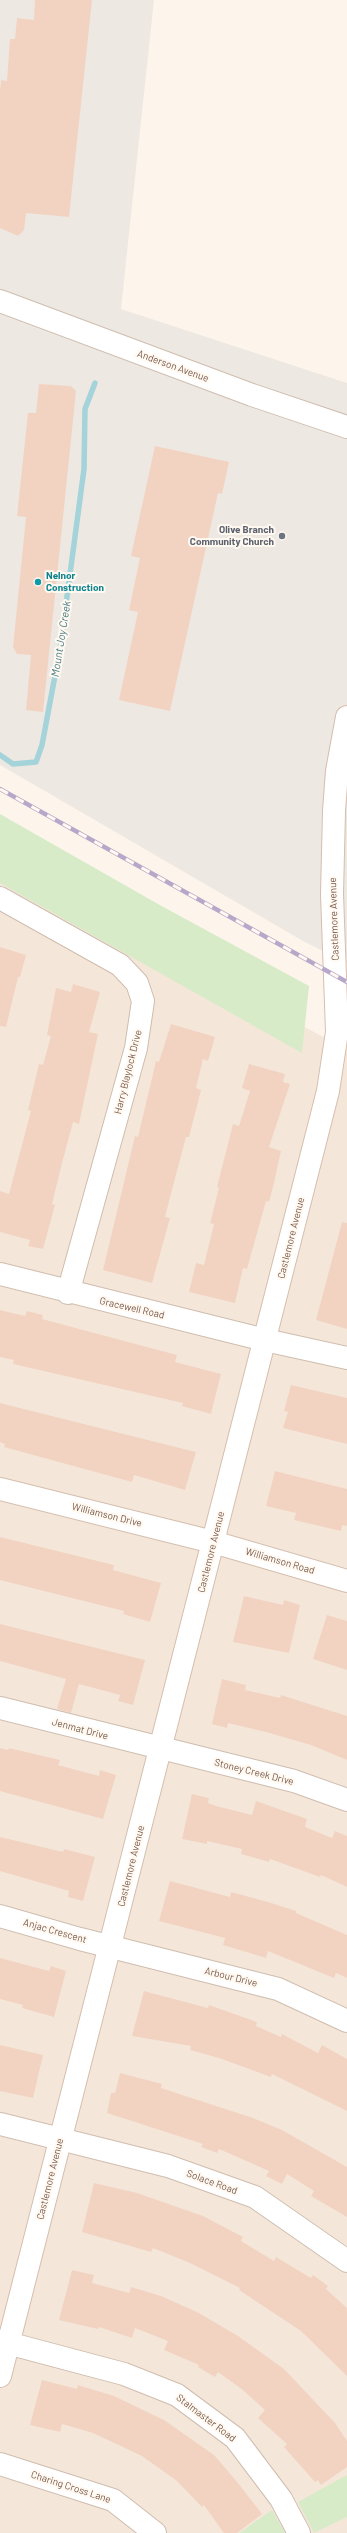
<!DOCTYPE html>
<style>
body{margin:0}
canvas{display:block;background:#fdf5eb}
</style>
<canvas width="347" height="2533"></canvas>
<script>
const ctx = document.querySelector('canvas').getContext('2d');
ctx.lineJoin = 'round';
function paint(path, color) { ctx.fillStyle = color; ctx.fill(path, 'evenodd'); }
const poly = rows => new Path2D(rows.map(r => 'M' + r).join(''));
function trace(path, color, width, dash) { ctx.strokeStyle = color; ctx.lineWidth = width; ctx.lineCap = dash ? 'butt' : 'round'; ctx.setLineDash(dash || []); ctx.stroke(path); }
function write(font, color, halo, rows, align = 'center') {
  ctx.font = font + ' Barlow,sans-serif'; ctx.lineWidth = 4; ctx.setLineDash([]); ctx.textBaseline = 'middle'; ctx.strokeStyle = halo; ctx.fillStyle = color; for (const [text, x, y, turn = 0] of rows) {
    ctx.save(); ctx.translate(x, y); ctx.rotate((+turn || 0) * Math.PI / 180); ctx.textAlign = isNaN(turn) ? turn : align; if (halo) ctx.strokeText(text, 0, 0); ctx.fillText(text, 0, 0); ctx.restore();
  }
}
paint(poly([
 [0,863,135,940,347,1049,347,2533,0,2533]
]), '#f4e7d9');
paint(poly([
 [0,0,154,0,121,309,347,383,347,963,303,941,0,765]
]), '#eee8e3');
paint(poly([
 [0,814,158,904,309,986,302,1053,0,883],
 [347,2475,347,2517,314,2533,298,2502],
 [272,2510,285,2533,239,2533]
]), '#d8ebc8');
trace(poly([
 [0,755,13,764,36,762,42,745,60,649,84,469,85,409,95,383]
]), '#a4d3d9', 5.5);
paint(poly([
 [35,0,92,0,69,217,26,213,24,230,18,236,0,228,0,91,1,80,7,81,10,39,15,39,17,18,34,20],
 [39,384,71,386,76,391,43,712,26,710,31,655,17,654,13,647,26,517,17,516,28,413,36,413],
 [155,446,229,462,222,494,218,493,170,711,119,700,138,612,129,610,140,558,131,556],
 [0,947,26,955,20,977,18,977,6,1027,0,1026],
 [73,984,100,992,89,1032,98,1034,79,1124,73,1122,61,1167,52,1204,55,1205,43,1249,28,1246,30,1240,0,1232,0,1191,9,1194,31,1111,28,1110,39,1064,43,1065,51,1036,47,1035,56,988,71,992],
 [171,1024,215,1037,208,1061,203,1059,196,1088,201,1090,189,1137,186,1137,173,1186,165,1217,170,1218,152,1283,103,1270,135,1136,138,1137,156,1061,159,1062],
 [249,1064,285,1074,283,1082,290,1084,269,1147,281,1151,273,1187,269,1202,266,1201,247,1269,243,1268,235,1303,189,1292,196,1263,204,1265,214,1224,210,1223,219,1188,217,1187,233,1124,239,1126,250,1091,242,1088],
 [342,1222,347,1223,347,1329,316,1320],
 [0,1310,25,1316,27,1311,43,1315,42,1319,177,1355,175,1362,221,1374,211,1414,182,1406,183,1403,13,1364,14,1360,0,1357],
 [291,1385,347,1398,347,1444,283,1428,288,1412,284,1411],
 [0,1403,196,1452,185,1490,134,1475,132,1482,4,1447,5,1444,0,1442],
 [275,1471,347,1489,347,1526,342,1525,341,1531,294,1520,296,1513,266,1506],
 [0,1537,114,1565,113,1570,161,1583,150,1622,123,1614,124,1611,0,1580],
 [244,1596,283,1605,284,1600,300,1605,289,1653,233,1642],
 [327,1615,347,1621,347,1670,313,1659],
 [0,1624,145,1660,133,1705,118,1701,120,1695,79,1684,71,1713,57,1709,66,1679,0,1661],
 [222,1679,246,1685,245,1690,280,1698,281,1695,347,1716,347,1760,311,1745,266,1732,228,1723,227,1728,212,1724],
 [0,1748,8,1750,9,1748,60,1760,58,1765,99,1776,100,1770,116,1775,103,1819,0,1791],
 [192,1794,209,1798,208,1803,216,1806,252,1815,256,1801,307,1819,305,1827,332,1838,335,1831,347,1836,347,1887,321,1875,320,1877,270,1859,269,1862,241,1854,242,1849,207,1841,207,1844,182,1839],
 [0,1837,63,1852,64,1849,95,1857,83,1901,68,1897,69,1891,0,1871],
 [170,1881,230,1897,231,1892,268,1902,296,1911,296,1913,347,1935,347,1978,336,1973,334,1978,268,1951,266,1958,223,1945,225,1938,159,1921],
 [0,1958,49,1971,51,1966,66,1971,54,2017,22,2008,23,2005,0,1999],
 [144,1991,208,2008,209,2005,257,2022,256,2026,281,2037,282,2034,318,2053,322,2045,347,2059,347,2111,272,2074,271,2077,219,2058,190,2050,191,2046,132,2036],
 [0,2045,43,2055,33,2098,0,2091],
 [120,2073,162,2084,161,2088,253,2118,282,2130,347,2167,347,2217,311,2196,314,2191,287,2174,282,2184,266,2176,269,2171,219,2149,217,2153,201,2147,203,2144,107,2113,111,2093,115,2093],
 [94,2183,137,2193,203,2216,243,2237,241,2241,274,2261,276,2257,311,2278,313,2275,328,2286,326,2289,347,2308,347,2376,301,2331,239,2290,240,2288,190,2263,153,2248,151,2252,82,2232],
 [72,2270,94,2275,92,2283,129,2293,131,2287,161,2296,197,2312,238,2336,284,2369,335,2423,347,2441,347,2467,321,2485,318,2480,315,2482,284,2447,287,2444,258,2418,265,2410,243,2390,218,2372,215,2377,198,2367,199,2365,164,2350,168,2341,135,2328,132,2338,99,2327,98,2329,59,2320],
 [42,2380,77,2389,78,2385,114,2396,164,2420,214,2455,238,2483,262,2514,237,2533,224,2533,204,2505,202,2507,177,2481,142,2456,93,2433,62,2424,60,2432,30,2425]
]), '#f2d3c2');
const street = poly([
 [0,301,252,395,347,427],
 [0,898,120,965,137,983,143,1001,136,1048,68,1293],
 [0,1274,265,1340,347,1358],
 [0,1708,294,1781,347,1800],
 [0,1916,80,1939,278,1989,347,2021],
 [0,2124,168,2166,255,2197,347,2261],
 [0,2341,124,2374,177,2395,235,2438,281,2499,299,2533],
 [0,2464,113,2500,155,2533]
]);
const secondary = poly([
 [0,1489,213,1542,347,1581],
 [0,2376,328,1091,337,1032,332,894,334,811,337,771,347,717]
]);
trace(street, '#cfbdaf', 24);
trace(secondary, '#d5beaf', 24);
trace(street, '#fff', 22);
trace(secondary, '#fff', 22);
const rail = poly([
 [0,789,347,982]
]);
trace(rail, '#b7a7c8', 4.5);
trace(rail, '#fff9f1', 3, [9]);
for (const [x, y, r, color] of [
 [282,536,4,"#6b7280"],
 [38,582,4,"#0f9aa8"]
]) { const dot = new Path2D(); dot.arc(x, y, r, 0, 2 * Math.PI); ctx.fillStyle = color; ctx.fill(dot); trace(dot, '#fff9f1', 1.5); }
write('10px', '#785b4d', '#fff9f1', [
 ["Anderson Avenue",173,366,20],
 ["Castlemore Avenue",334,919,-92],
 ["Harry Blaylock Drive",128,1072,-76],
 ["Castlemore Avenue",291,1238,-76],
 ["Gracewell Road",132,1308,13],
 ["Williamson Drive",107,1515,14],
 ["Castlemore Avenue",211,1552,-76],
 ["Williamson Road",280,1561,16],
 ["Jenmat Drive",80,1729,15],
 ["Stoney Creek Drive",254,1772,14],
 ["Castlemore Avenue",131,1866,-76],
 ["Anjac Crescent",55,1931,16],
 ["Arbour Drive",231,1977,14],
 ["Castlemore Avenue",50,2179,-76],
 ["Solace Road",212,2182,20],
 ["Stalmaster Road",206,2418,37],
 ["Charing Cross Lane",71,2487,18]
]);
write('bold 10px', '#5b616d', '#fff9f1', [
 ["Olive Branch",274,530],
 ["Community Church",274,542]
], 'right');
write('bold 10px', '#0d838f', '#fff9f1', [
 ["Nelnor",46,576],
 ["Construction",46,588]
], 'left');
write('italic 11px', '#437b84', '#fff9f1', [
 ["Mount Joy Creek",61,639,-81]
]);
</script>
